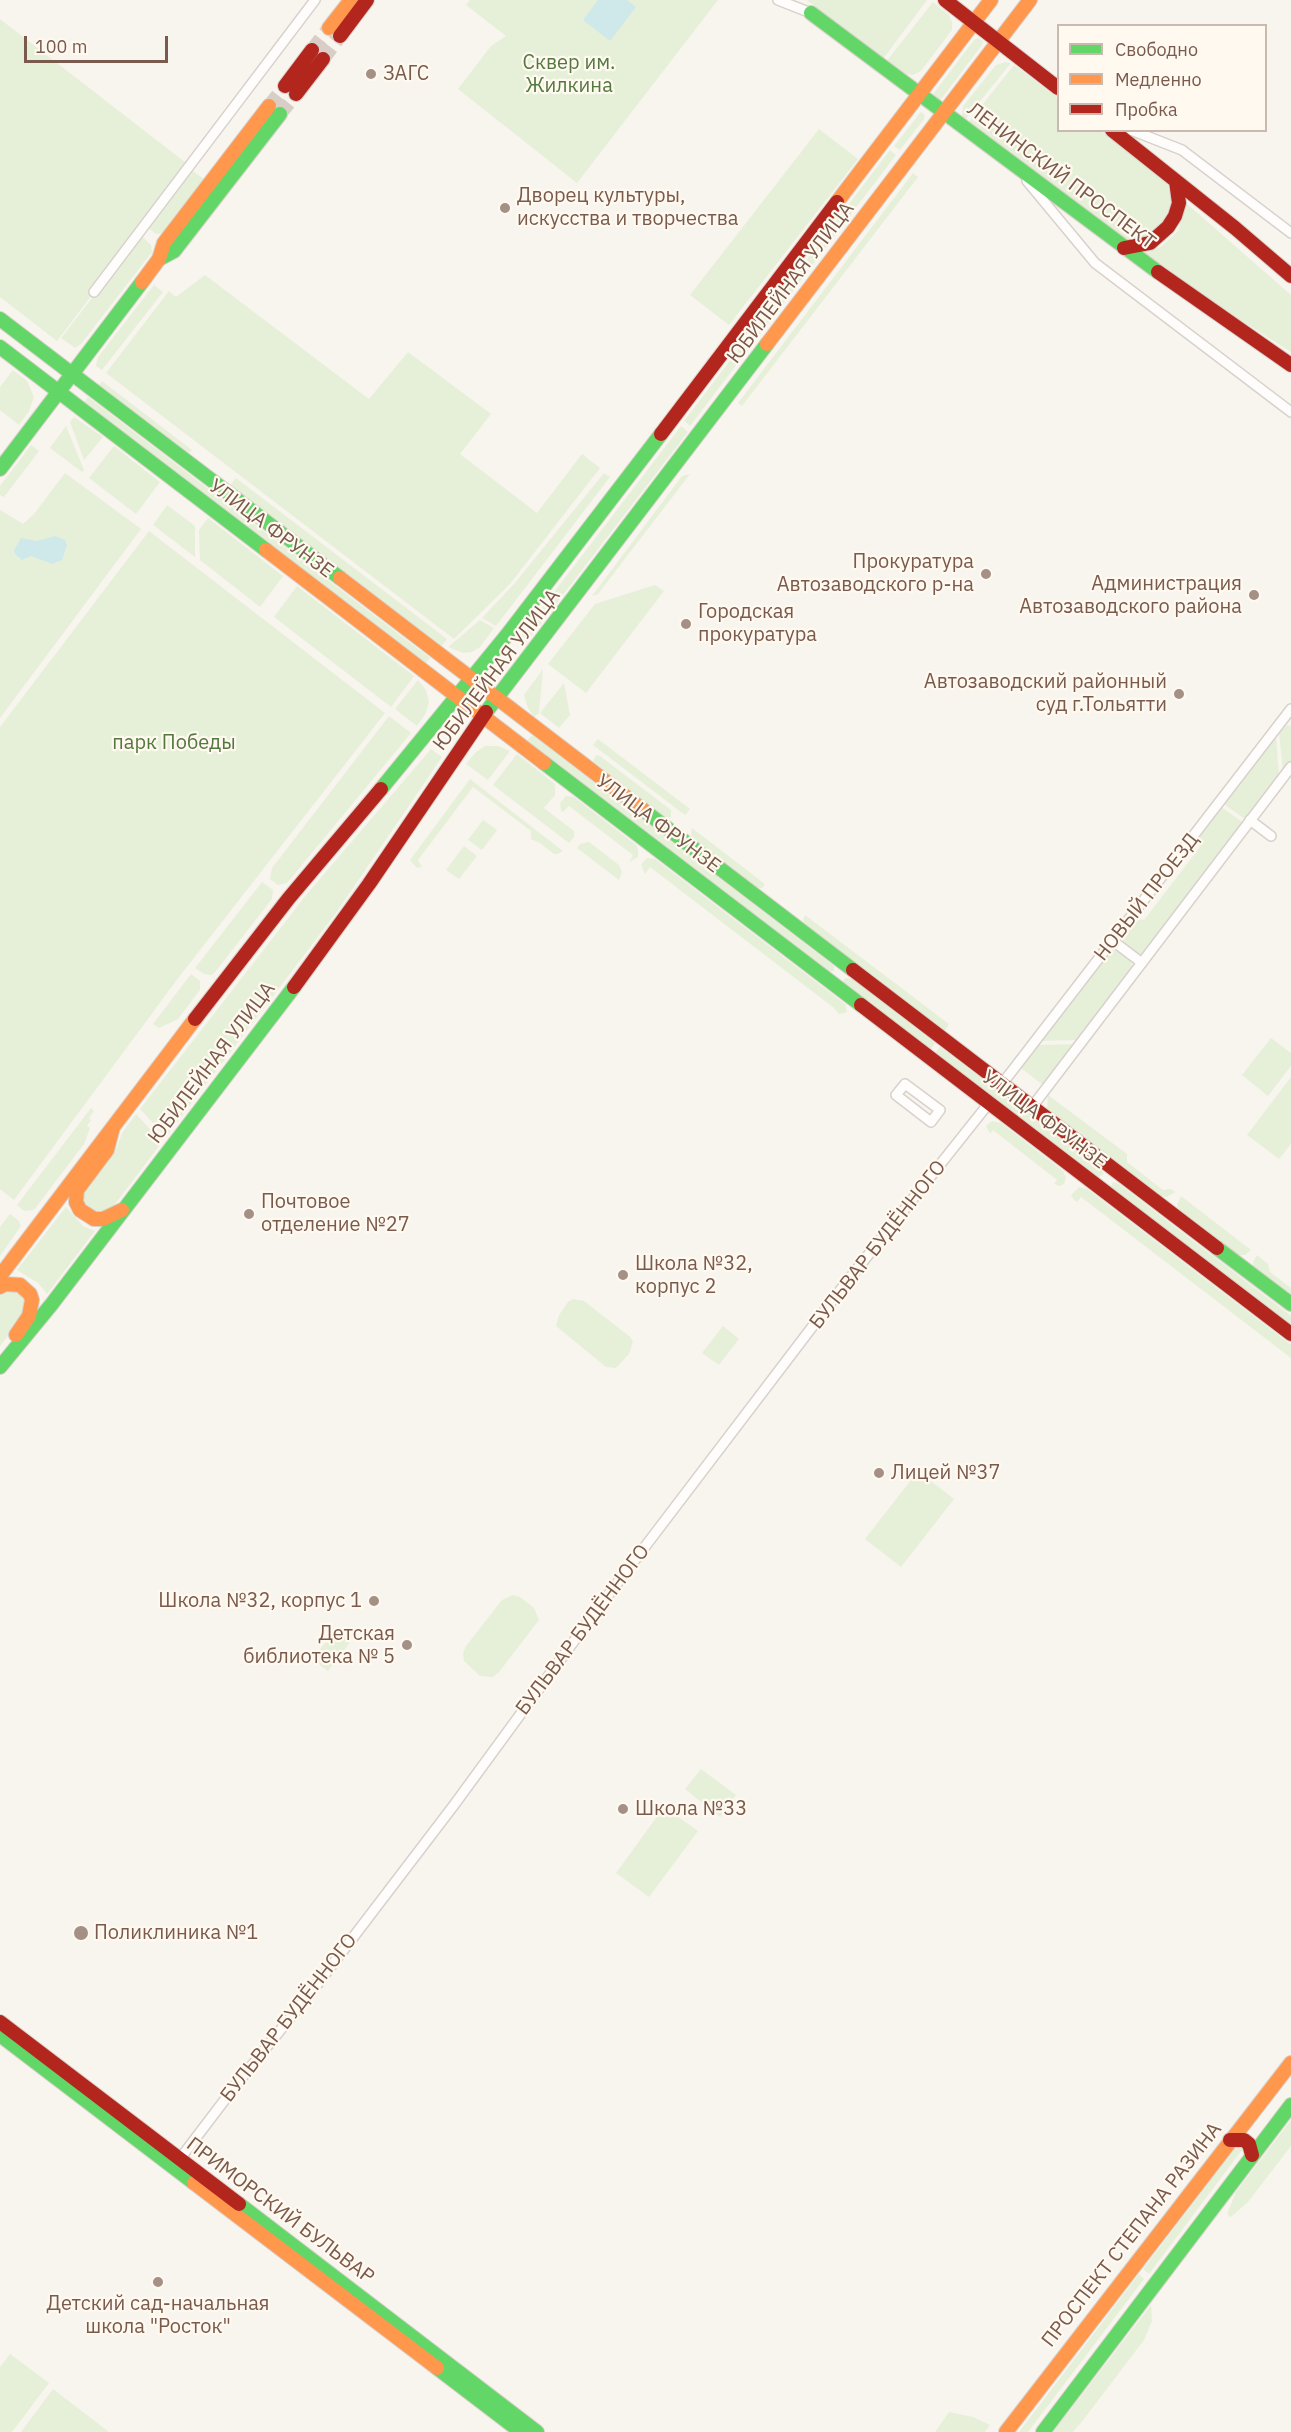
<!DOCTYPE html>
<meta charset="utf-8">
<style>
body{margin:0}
#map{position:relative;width:1291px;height:2432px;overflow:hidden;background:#f8f4ee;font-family:"IBM Plex Sans",sans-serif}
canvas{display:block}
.legend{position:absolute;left:1057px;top:24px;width:210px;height:108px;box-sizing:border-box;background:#fff9f0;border:2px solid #c9b9ae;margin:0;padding:8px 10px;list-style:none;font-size:18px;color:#795a4c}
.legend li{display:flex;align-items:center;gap:12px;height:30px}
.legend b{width:30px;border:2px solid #c9b9ae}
.scale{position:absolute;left:24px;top:36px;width:144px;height:27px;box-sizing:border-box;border:3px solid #795a4c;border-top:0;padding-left:8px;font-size:18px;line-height:21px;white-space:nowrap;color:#795a4c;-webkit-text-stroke:4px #fff9f0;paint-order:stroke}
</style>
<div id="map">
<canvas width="1291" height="2432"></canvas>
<ul class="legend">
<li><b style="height:8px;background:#63d668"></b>Свободно</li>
<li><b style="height:8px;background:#ff974d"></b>Медленно</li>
<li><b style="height:8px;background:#b3261e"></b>Пробка</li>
</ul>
<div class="scale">100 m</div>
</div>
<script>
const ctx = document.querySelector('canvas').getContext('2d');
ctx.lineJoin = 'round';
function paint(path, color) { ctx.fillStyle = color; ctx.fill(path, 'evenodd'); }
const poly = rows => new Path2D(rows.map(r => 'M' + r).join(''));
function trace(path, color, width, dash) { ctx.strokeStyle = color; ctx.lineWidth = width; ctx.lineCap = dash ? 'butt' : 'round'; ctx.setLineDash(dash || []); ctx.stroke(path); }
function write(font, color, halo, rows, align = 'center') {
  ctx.font = font + ' "IBM Plex Sans",sans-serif'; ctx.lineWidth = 4.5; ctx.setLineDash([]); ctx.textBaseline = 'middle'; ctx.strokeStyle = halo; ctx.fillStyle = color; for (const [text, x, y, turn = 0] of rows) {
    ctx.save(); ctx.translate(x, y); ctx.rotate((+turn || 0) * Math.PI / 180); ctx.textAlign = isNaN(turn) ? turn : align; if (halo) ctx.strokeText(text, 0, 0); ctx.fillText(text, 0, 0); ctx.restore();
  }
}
paint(poly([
 [470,0,718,0,577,183,458,89,491,46,506,36,466,5],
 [807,0,927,0,883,59],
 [933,2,949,15,952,22,952,30,921,71,913,75,904,74,886,62],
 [0,19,190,166,57,341,0,297],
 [978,38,983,41,982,45,942,98,938,100,933,98,934,93,974,40],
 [1006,62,1011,63,964,121,962,116,963,106,996,65],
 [1014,65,1058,98,1058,130,1101,131,1166,179,1171,197,1170,208,1158,229,1140,241,1122,241,967,124],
 [921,112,925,115,924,119,900,150,894,146],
 [819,129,858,159,729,325,690,295],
 [890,150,896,155,690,426,684,421],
 [191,170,207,181,165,233,156,234,147,227],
 [913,173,918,177,742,406,738,403],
 [1186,203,1291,295,1291,352,1214,303,1145,253,1162,246,1178,231],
 [141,235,151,245,152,252,81,344,75,348,61,338],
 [205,275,369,399,408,352,491,414,460,454,537,513,582,454,600,468,510,584,454,639,106,373,169,291,176,297],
 [154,285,163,292,102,370,96,366,98,357],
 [13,370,27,381,34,397,29,411,19,425,0,410,0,387],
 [102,381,192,450,189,453,99,385],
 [88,397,430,658,425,664,84,403],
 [74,417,103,437,84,460,70,422],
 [66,426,84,470,82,472,50,448],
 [681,426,688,432,526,643,519,638],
 [31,445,39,451,4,497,0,495,0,486],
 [114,446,160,482,136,514,89,478],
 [65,473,141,529,0,718,0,510,23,524,34,514],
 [604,473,610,477,496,626,482,618,514,584],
 [690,474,598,594,592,596,682,476],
 [236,478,447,639,442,646,230,485],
 [167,505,195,526,195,557,153,525],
 [208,518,283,576,260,607,200,560,199,530],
 [149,531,385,713,179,977,14,1200,0,1189,0,727],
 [655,585,664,591,586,693,548,664,595,604],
 [297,586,414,676,391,707,274,617],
 [480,620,494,628,480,647,472,652,463,653,448,647],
 [543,669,539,713,534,717,528,708,524,695],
 [418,680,426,690,429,702,426,713,417,726,395,709],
 [564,683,570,715,559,728,540,713],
 [389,716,411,733,287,883,278,885,270,879,272,868],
 [1287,725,1291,726,1291,762,1283,773,1279,732],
 [532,735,834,966,834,971,829,972,527,741],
 [1276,736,1279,777,1246,820,1224,804],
 [598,739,690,809,685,815,593,745],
 [485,746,498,746,510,751,488,780,466,764,476,752],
 [431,749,442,757,336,913,166,1137,140,1109,307,894],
 [517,754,555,784,555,795,544,808,574,831,574,837,569,843,493,785],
 [596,755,600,756,671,810,671,817,666,818,593,761],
 [470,779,563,851,558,854,554,854,540,843,531,839,531,831,473,787,418,860,422,867,417,868,410,860],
 [566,796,574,797,636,845,638,849,638,857,629,862,633,855,569,806,563,812,561,810,560,803],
 [1221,807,1244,823,1143,954,1138,955,1121,942,1121,936,1136,918,1144,920,1200,847,1196,840],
 [483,820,497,830,482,850,468,840],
 [692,828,765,884,762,888,757,888,696,842,691,834],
 [589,842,619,865,622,872,619,880,577,848,580,844],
 [464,846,477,856,459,879,446,870],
 [647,858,655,859,845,1004,847,1012,839,1014,834,1008,650,867,645,874,641,864],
 [262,882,273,890,272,899,216,971,212,975,204,974,195,968],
 [805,915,949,1024,945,1031,806,925,803,920],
 [1116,950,1131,961,1132,968,1077,1040,1041,1041,1110,951],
 [191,974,200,981,200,990,178,1019,159,1028,153,1024],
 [846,978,852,979,935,1043,930,1050,845,984,843,980],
 [1271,1038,1291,1053,1291,1066,1268,1096,1242,1075],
 [1074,1044,1043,1085,1021,1068,1039,1045],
 [940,1047,1102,1171,1104,1174,1097,1178,935,1053],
 [1291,1077,1291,1144,1279,1159,1247,1135],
 [1048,1095,1127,1154,1127,1162,1163,1190,1171,1189,1175,1192,1167,1197,1160,1196,1053,1114,1047,1107],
 [91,1108,94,1111,89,1118,91,1120,87,1126,90,1128,84,1144,34,1210,24,1211,17,1205],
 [136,1114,162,1142,112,1208,109,1212,95,1213,83,1201,83,1192,117,1147,122,1133],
 [992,1121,1001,1123,1063,1171,1066,1178,1064,1184,1060,1186,1054,1184,1057,1180,993,1130,990,1134,986,1126],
 [1113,1182,1119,1184,1291,1316,1291,1326,1113,1190,1111,1187],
 [1079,1187,1087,1189,1291,1345,1291,1358,1081,1197,1077,1202,1074,1200,1071,1195],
 [1181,1196,1251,1250,1245,1255,1238,1255,1180,1211,1177,1205],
 [66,1207,83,1226,95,1231,47,1294,38,1283,17,1270],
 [10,1214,19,1221,21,1226,0,1256,0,1227],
 [1257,1255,1268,1264,1270,1272,1291,1288,1291,1296,1254,1267,1253,1262],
 [11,1288,26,1294,24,1316,0,1346,0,1293],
 [573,1299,584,1301,629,1336,633,1341,629,1354,616,1368,606,1367,556,1326,559,1315,568,1302],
 [723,1326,739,1339,719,1365,702,1353],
 [918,1471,954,1499,901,1567,865,1539],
 [513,1595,520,1597,534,1608,539,1620,499,1672,493,1677,480,1676,464,1661,463,1653,466,1646,502,1600],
 [336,1629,351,1641,328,1671,312,1659],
 [701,1769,736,1795,720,1817,685,1789],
 [664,1807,698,1831,649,1897,616,1873],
 [1291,2120,1291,2146,1248,2202,1231,2217,1227,2214,1236,2192],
 [1238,2144,1243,2147,1242,2150,1149,2274,1143,2269],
 [1139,2274,1144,2279,1028,2432,1019,2432],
 [1151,2305,1152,2321,1144,2340,1084,2419,1073,2432,1053,2432],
 [10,2354,49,2383,12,2432,0,2432,0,2367],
 [53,2389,109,2432,21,2432],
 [949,2412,973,2417,990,2425,985,2432,935,2432]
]), '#e6f0d9');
paint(poly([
 [598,0,627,0,636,7,610,41,583,20],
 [55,536,65,540,67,545,62,560,52,564,31,556,22,560,15,554,14,550,21,538,37,541]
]), '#cfe8ea');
trace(poly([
 [312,50,329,28],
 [323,59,340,36],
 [269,106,285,86],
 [280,114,296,94]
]), '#d8cec6', 14, [14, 7]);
const street = poly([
 [778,0,811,13],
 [1131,130,1182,150,1291,233],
 [1027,181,1095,263,1291,412],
 [94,292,315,0],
 [1250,820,1271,836],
 [1113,941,1142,963],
 [905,1084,940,1110,931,1122,896,1095,905,1084],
 [1002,1084,1291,709],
 [1032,1107,1291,767],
 [179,2160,236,2085,316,1986,454,1805,596,1611,838,1293,989,1103]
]);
const fast = poly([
 [811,13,1158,272],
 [159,259,174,251,280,114],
 [0,319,340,578],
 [0,347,266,550],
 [0,469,142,282],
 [486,712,767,344],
 [544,763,861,1005],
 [381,789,507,635,661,434],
 [642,809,853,970],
 [1217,1248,1291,1304],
 [0,1367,51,1305,294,987],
 [0,2035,194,2183],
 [239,2204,537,2432],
 [437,2368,521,2432],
 [1043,2432,1291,2105]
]);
const slow = poly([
 [329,28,351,0],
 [837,202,991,0],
 [142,282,159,259,164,243,269,106],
 [767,344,1030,0],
 [266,550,544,763],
 [340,578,642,809],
 [112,1131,107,1150,77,1190,76,1202,80,1210,94,1219,103,1219,122,1210],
 [0,1276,195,1019],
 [0,1287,5,1284,20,1285,30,1294,32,1300,29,1316,16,1335],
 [194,2183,437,2368],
 [1006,2432,1291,2063]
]);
const jam = poly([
 [945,0,1058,88],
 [340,36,367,0],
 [285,86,312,50],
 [296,94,323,59],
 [1112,130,1235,228,1291,276],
 [1124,248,1150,243,1168,227,1175,216,1179,203,1176,181],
 [1158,272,1291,365],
 [661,434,837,202],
 [853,970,1217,1248],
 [294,987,369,884,486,712],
 [861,1005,1291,1334],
 [195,1019,289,898,381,789],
 [0,2022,239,2204],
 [1230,2140,1244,2140,1249,2144,1252,2155]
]);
trace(street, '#d8d1cc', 12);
trace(fast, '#d8d0ca', 16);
trace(slow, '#d8d0ca', 16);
trace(jam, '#d8d0ca', 16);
trace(street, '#fefdfc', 9);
trace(fast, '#63d668', 14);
trace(slow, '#ff974d', 14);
trace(jam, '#b3261e', 14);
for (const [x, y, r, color] of [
 [371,74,6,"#a59085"],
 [505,208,6,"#a59085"],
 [986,574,6,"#a59085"],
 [1254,595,6,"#a59085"],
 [686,624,6,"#a59085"],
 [1179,694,6,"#a59085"],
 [249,1214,6,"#a59085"],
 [623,1275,6,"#a59085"],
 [879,1473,6,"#a59085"],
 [374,1601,6,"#a59085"],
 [407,1645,6,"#a59085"],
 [623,1809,6,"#a59085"],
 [81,1933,8,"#a59085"],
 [158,2282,6,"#a59085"]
]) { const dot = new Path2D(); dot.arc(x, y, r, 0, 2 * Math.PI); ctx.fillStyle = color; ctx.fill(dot); trace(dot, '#fff9f0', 2); }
write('20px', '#537940', '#fff9f0', [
 ["Сквер им.",569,63],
 ["Жилкина",569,86],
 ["парк Победы",174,743]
]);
write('20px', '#795a4c', '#fff9f0', [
 ["ЗАГС",383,74],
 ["Дворец культуры,",517,196],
 ["искусства и творчества",517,219],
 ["Прокуратура",974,562,"right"],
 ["Автозаводского р-на",974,585,"right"],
 ["Администрация",1242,584,"right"],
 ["Автозаводского района",1242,607,"right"],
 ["Городская",698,612],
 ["прокуратура",698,635],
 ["Автозаводский районный",1167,682,"right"],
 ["суд г.Тольятти",1167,705,"right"],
 ["Почтовое",261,1202],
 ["отделение №27",261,1225],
 ["Школа №32,",635,1264],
 ["корпус 2",635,1287],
 ["Лицей №37",891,1473],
 ["Школа №32, корпус 1",362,1601,"right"],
 ["Детская",395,1634,"right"],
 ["библиотека № 5",395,1657,"right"],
 ["Школа №33",635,1809],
 ["Поликлиника №1",94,1933],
 ["Детский сад-начальная",158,2304,"center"],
 ["школа \"Росток\"",158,2327,"center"]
], 'left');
write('20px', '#795a4c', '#fff9f0', [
 ["ЛЕНИНСКИЙ ПРОСПЕКТ",1061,176,37],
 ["ЮБИЛЕЙНАЯ УЛИЦА",791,283,-53],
 ["УЛИЦА ФРУНЗЕ",271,529,37],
 ["ЮБИЛЕЙНАЯ УЛИЦА",497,670,-53],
 ["УЛИЦА ФРУНЗЕ",658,824,37],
 ["НОВЫЙ ПРОЕЗД",1147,897,-52],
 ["ЮБИЛЕЙНАЯ УЛИЦА",212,1063,-53],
 ["УЛИЦА ФРУНЗЕ",1044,1120,37],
 ["БУЛЬВАР БУДЁННОГО",878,1245,-52],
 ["БУЛЬВАР БУДЁННОГО",583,1630,-53],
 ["БУЛЬВАР БУДЁННОГО",289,2018,-52],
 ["ПРИМОРСКИЙ БУЛЬВАР",280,2211,37],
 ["ПРОСПЕКТ СТЕПАНА РАЗИНА",1132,2235,-52]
]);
</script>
